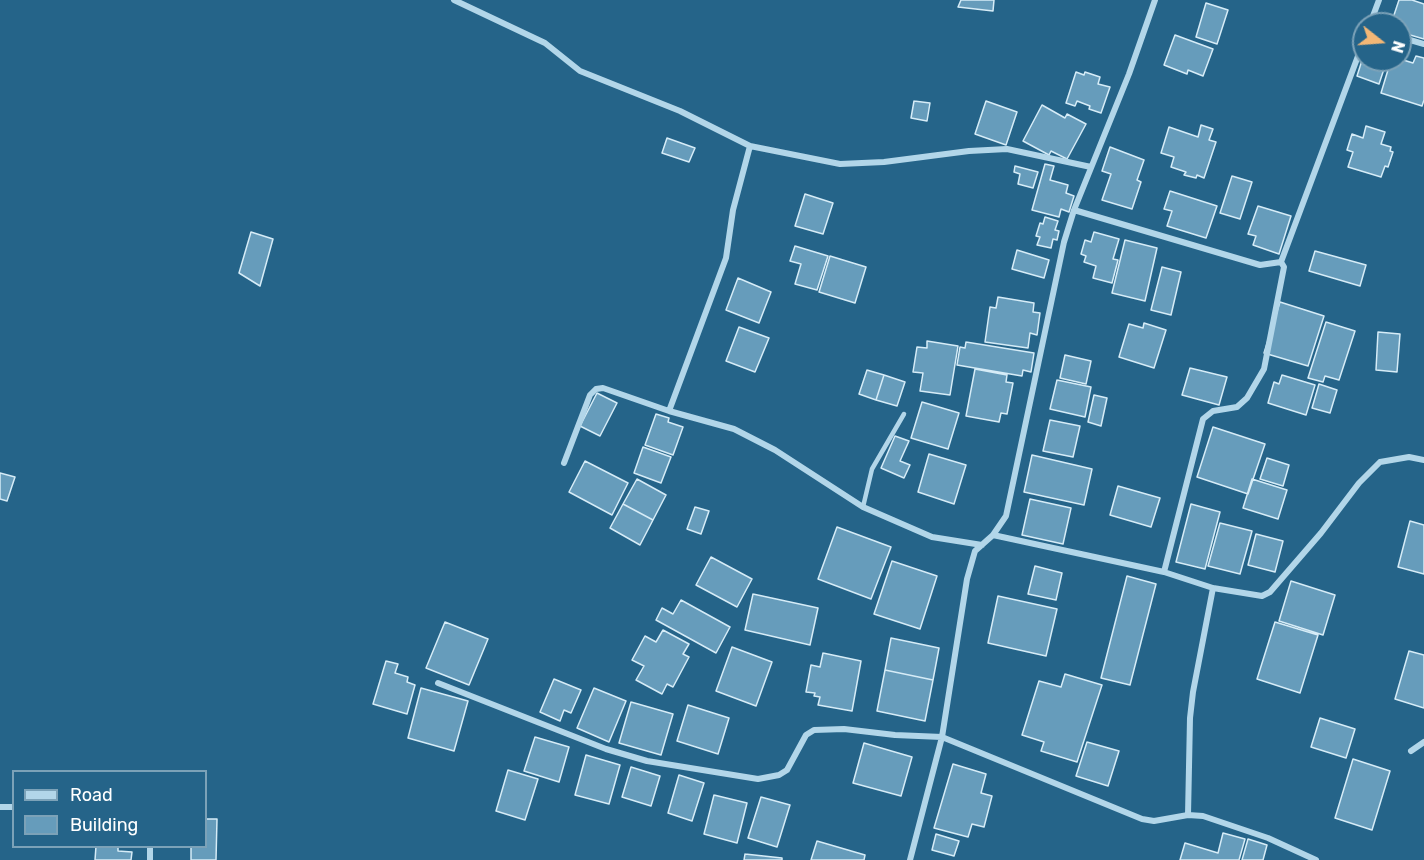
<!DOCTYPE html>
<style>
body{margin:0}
#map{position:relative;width:1424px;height:860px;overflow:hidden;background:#256489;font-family:Rubik,sans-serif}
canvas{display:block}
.legend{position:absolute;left:12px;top:770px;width:195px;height:78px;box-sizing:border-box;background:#256489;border:2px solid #7ca2b8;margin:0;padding:8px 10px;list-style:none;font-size:18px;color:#fff}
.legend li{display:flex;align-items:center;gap:12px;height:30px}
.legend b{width:30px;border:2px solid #7ca2b8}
.north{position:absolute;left:1352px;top:12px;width:60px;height:60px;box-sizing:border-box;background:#256489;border:2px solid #7ca2b8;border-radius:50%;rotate:107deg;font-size:16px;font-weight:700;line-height:24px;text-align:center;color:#fff}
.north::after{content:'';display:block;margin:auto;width:21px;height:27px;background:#f3b776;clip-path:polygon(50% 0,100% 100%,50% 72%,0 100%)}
</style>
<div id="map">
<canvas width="1424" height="860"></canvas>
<ul class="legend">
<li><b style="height:8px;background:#b2d6e9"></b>Road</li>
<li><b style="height:16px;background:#669cbb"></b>Building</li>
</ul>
<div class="north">N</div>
</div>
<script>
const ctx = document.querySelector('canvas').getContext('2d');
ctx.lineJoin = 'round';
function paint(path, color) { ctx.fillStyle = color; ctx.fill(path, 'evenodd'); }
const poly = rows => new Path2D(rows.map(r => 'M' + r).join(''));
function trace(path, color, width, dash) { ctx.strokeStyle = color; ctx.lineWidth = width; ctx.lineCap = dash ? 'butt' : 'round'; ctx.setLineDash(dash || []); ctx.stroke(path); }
const building = poly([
 [961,0,994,0,993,11,958,7,961,0],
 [1399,0,1412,0,1424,4,1424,39,1400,32,1400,24,1391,24,1399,0],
 [1206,3,1228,10,1217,44,1196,37,1206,3],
 [1175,35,1213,49,1203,76,1188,70,1187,74,1164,65,1175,35],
 [1364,54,1364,60,1387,60,1379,84,1357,76,1364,54],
 [1416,56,1424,58,1424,100,1422,106,1381,93,1391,60,1400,59,1413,63,1416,56],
 [1076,72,1084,75,1085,72,1100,77,1098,84,1110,87,1101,113,1089,109,1090,106,1077,101,1075,106,1066,103,1076,72],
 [914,101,930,103,927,121,911,118,914,101],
 [986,101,1017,112,1006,145,975,134,986,101],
 [1042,105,1065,118,1067,114,1086,124,1067,159,1051,151,1049,155,1023,141,1042,105],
 [1201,125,1213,129,1209,140,1216,142,1204,178,1197,175,1196,178,1184,175,1186,172,1171,167,1174,157,1161,153,1169,127,1198,137,1201,125],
 [1366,126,1385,132,1381,144,1391,147,1390,151,1393,152,1388,167,1385,166,1381,177,1348,167,1353,152,1347,150,1352,134,1363,138,1366,126],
 [667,138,695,148,689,162,662,153,667,138],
 [1110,147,1144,160,1137,180,1141,182,1132,209,1102,200,1111,174,1102,171,1110,147],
 [1045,164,1054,166,1050,180,1068,185,1066,193,1074,196,1069,212,1061,209,1059,217,1032,210,1045,164],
 [1015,166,1038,172,1033,188,1018,184,1020,174,1014,172,1015,166],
 [1232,176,1252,182,1240,219,1220,213,1232,176],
 [1170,191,1217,206,1206,238,1167,226,1172,211,1164,209,1170,191],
 [805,194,833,203,823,234,795,226,805,194],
 [1258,206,1291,216,1279,254,1253,245,1256,236,1248,234,1258,206],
 [1045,217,1058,221,1055,230,1059,231,1057,240,1053,239,1051,248,1037,245,1040,237,1036,236,1040,223,1043,224,1045,217],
 [251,232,273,239,260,286,239,273,251,232],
 [1094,232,1119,239,1113,259,1118,260,1112,283,1093,278,1096,266,1084,262,1086,256,1081,254,1085,240,1091,242,1094,232],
 [1125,240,1157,248,1145,301,1112,293,1125,240],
 [795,246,828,256,817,290,795,284,801,264,790,261,795,246],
 [1017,250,1049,260,1044,278,1012,269,1017,250],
 [1315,251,1366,265,1360,286,1309,271,1315,251],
 [830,256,866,267,855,303,819,292,830,256],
 [1162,267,1181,272,1171,315,1151,310,1162,267],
 [738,278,771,292,759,323,726,310,738,278],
 [998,297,1034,303,1033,312,1040,313,1037,335,1030,333,1028,348,985,342,990,307,996,308,998,297],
 [1280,302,1324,316,1308,366,1264,353,1280,302],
 [1326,322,1355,331,1339,380,1325,376,1323,382,1308,378,1326,322],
 [1144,323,1166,330,1154,368,1119,357,1129,324,1143,328,1144,323],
 [739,327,769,338,755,372,726,361,739,327],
 [1378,332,1400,334,1397,372,1376,370,1378,332],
 [927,341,958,346,950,395,920,391,923,373,913,372,917,347,927,348,927,341],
 [966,342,1034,353,1031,372,1023,370,1022,376,957,365,960,347,965,348,966,342],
 [1065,355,1091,361,1086,384,1060,378,1065,355],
 [1190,368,1227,377,1219,405,1182,395,1190,368],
 [975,369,1007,375,1006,382,1013,383,1007,414,1001,413,999,422,966,416,975,369],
 [867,370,884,375,876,400,859,394,867,370],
 [884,375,905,382,897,406,876,400,884,375],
 [1282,375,1315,385,1306,415,1268,403,1274,382,1279,384,1282,375],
 [1057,380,1091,387,1085,417,1050,409,1057,380],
 [1319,384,1337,390,1330,413,1312,408,1319,384],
 [597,393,617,403,600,436,580,426,597,393],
 [1094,395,1107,398,1101,426,1088,422,1094,395],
 [922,402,959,413,948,449,911,438,922,402],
 [656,414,669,418,668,422,683,427,673,455,645,445,656,414],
 [1050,420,1080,426,1073,457,1043,451,1050,420],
 [1213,427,1265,444,1248,494,1197,477,1213,427],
 [895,436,909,441,900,461,910,465,904,478,881,468,895,436],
 [643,447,671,457,661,483,634,473,643,447],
 [929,454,966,465,954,504,918,492,929,454],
 [1032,455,1092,469,1084,505,1024,492,1032,455],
 [1267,458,1289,465,1283,486,1260,479,1267,458],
 [585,461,628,483,612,515,569,492,585,461],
 [0,473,15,477,7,501,0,499,0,473],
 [637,479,666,495,653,520,623,504,637,479],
 [1252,479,1287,490,1278,519,1243,508,1252,479],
 [1118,486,1160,498,1151,527,1110,515,1118,486],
 [1030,499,1071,508,1063,544,1022,535,1030,499],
 [623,504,653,520,640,545,610,528,623,504],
 [1191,504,1220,512,1205,569,1176,562,1191,504],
 [695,507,709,511,701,534,687,529,695,507],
 [1410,521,1424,525,1424,574,1398,567,1410,521],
 [1220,523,1252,531,1240,574,1208,566,1220,523],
 [837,527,891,547,871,599,818,579,837,527],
 [1256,534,1283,541,1275,572,1248,565,1256,534],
 [711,557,752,579,737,607,696,585,711,557],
 [892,561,937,576,920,629,874,614,892,561],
 [1035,566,1062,573,1056,600,1028,594,1035,566],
 [1127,576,1156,584,1130,685,1101,678,1127,576],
 [1291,581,1335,595,1323,635,1279,621,1291,581],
 [753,594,818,608,810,645,745,630,753,594],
 [998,596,1057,609,1046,656,988,643,998,596],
 [681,600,730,627,716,653,656,620,662,608,673,614,681,600],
 [445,622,488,639,469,685,426,668,445,622],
 [1275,622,1318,635,1300,693,1257,679,1275,622],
 [663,630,689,644,683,654,689,657,673,687,667,684,662,694,636,680,644,666,632,660,645,636,656,642,663,630],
 [891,638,939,648,933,680,885,670,891,638],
 [732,647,772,662,756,706,716,691,732,647],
 [1409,651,1424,655,1424,708,1395,699,1409,651],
 [823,653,861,661,852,711,818,705,820,697,814,696,815,693,806,692,811,665,820,667,823,653],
 [386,661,398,664,395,673,408,677,407,682,415,685,407,714,373,704,386,661],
 [885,670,933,680,925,721,877,711,885,670],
 [1065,674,1102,685,1077,762,1041,751,1044,742,1022,735,1039,681,1061,687,1065,674],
 [554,679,581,690,571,713,564,710,560,721,540,712,554,679],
 [421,688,468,701,454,751,408,738,421,688],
 [594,688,626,701,609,742,577,728,594,688],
 [631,702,673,714,661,755,619,743,631,702],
 [688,705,729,718,718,754,677,741,688,705],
 [1320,718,1355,729,1346,758,1311,747,1320,718],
 [535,737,569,747,559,782,524,771,535,737],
 [1087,742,1119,751,1108,786,1076,776,1087,742],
 [864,743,912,757,901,796,853,783,864,743],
 [586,755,620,765,609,804,575,795,586,755],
 [1353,759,1390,771,1372,830,1335,818,1353,759],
 [953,764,986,774,981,793,992,796,984,827,972,824,968,837,934,828,953,764],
 [631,767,660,776,651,806,622,797,631,767],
 [508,770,538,779,525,820,496,811,508,770],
 [679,775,704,783,692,821,668,813,679,775],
 [714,795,747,803,737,843,704,834,714,795],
 [761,797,790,805,777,847,748,838,761,797],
 [206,819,217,819,216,860,191,860,191,846,206,846,206,819],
 [1223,833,1245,839,1239,860,1180,860,1185,843,1218,853,1223,833],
 [936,834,959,841,954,856,932,850,936,834],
 [1248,839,1267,845,1263,860,1242,860,1248,839],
 [817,841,865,855,864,860,811,860,817,841],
 [96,846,118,846,118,851,132,852,131,860,95,860,96,846],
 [745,854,782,858,782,860,744,860,745,854]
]);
paint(building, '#669cbb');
trace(building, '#d6ecf7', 1.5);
trace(poly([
 [863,507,872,469,904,414]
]), '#b2d6e9', 4.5);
trace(poly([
 [454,0,545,43,580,71,680,111,750,146,840,164,884,162,969,151,1007,149,1091,167],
 [1370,24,1379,0],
 [1400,37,1424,44],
 [1074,210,1260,265,1281,262],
 [669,411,726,258,733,210,750,146],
 [564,463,590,395,596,389,603,388,669,411,734,429,775,450,863,507,932,537,982,545],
 [993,535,1164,572,1213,588,1262,596,1270,592,1321,533,1359,483,1380,462,1409,457,1424,460],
 [1164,572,1203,419,1213,411,1237,407,1247,398,1264,369,1284,267,1281,262,1364,40],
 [438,683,606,749,647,761,758,779,779,775,787,770,806,735,814,730,844,729,895,735,942,737,1142,819,1154,821,1188,815,1203,816,1268,838,1316,860],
 [1411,751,1424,742],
 [0,807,14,807],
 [1188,815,1190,718,1193,692,1213,588],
 [150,860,150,846],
 [910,860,942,737,967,579,975,551,993,535,1006,516,1064,242,1074,210,1129,74,1155,0]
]), '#b2d6e9', 6);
</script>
